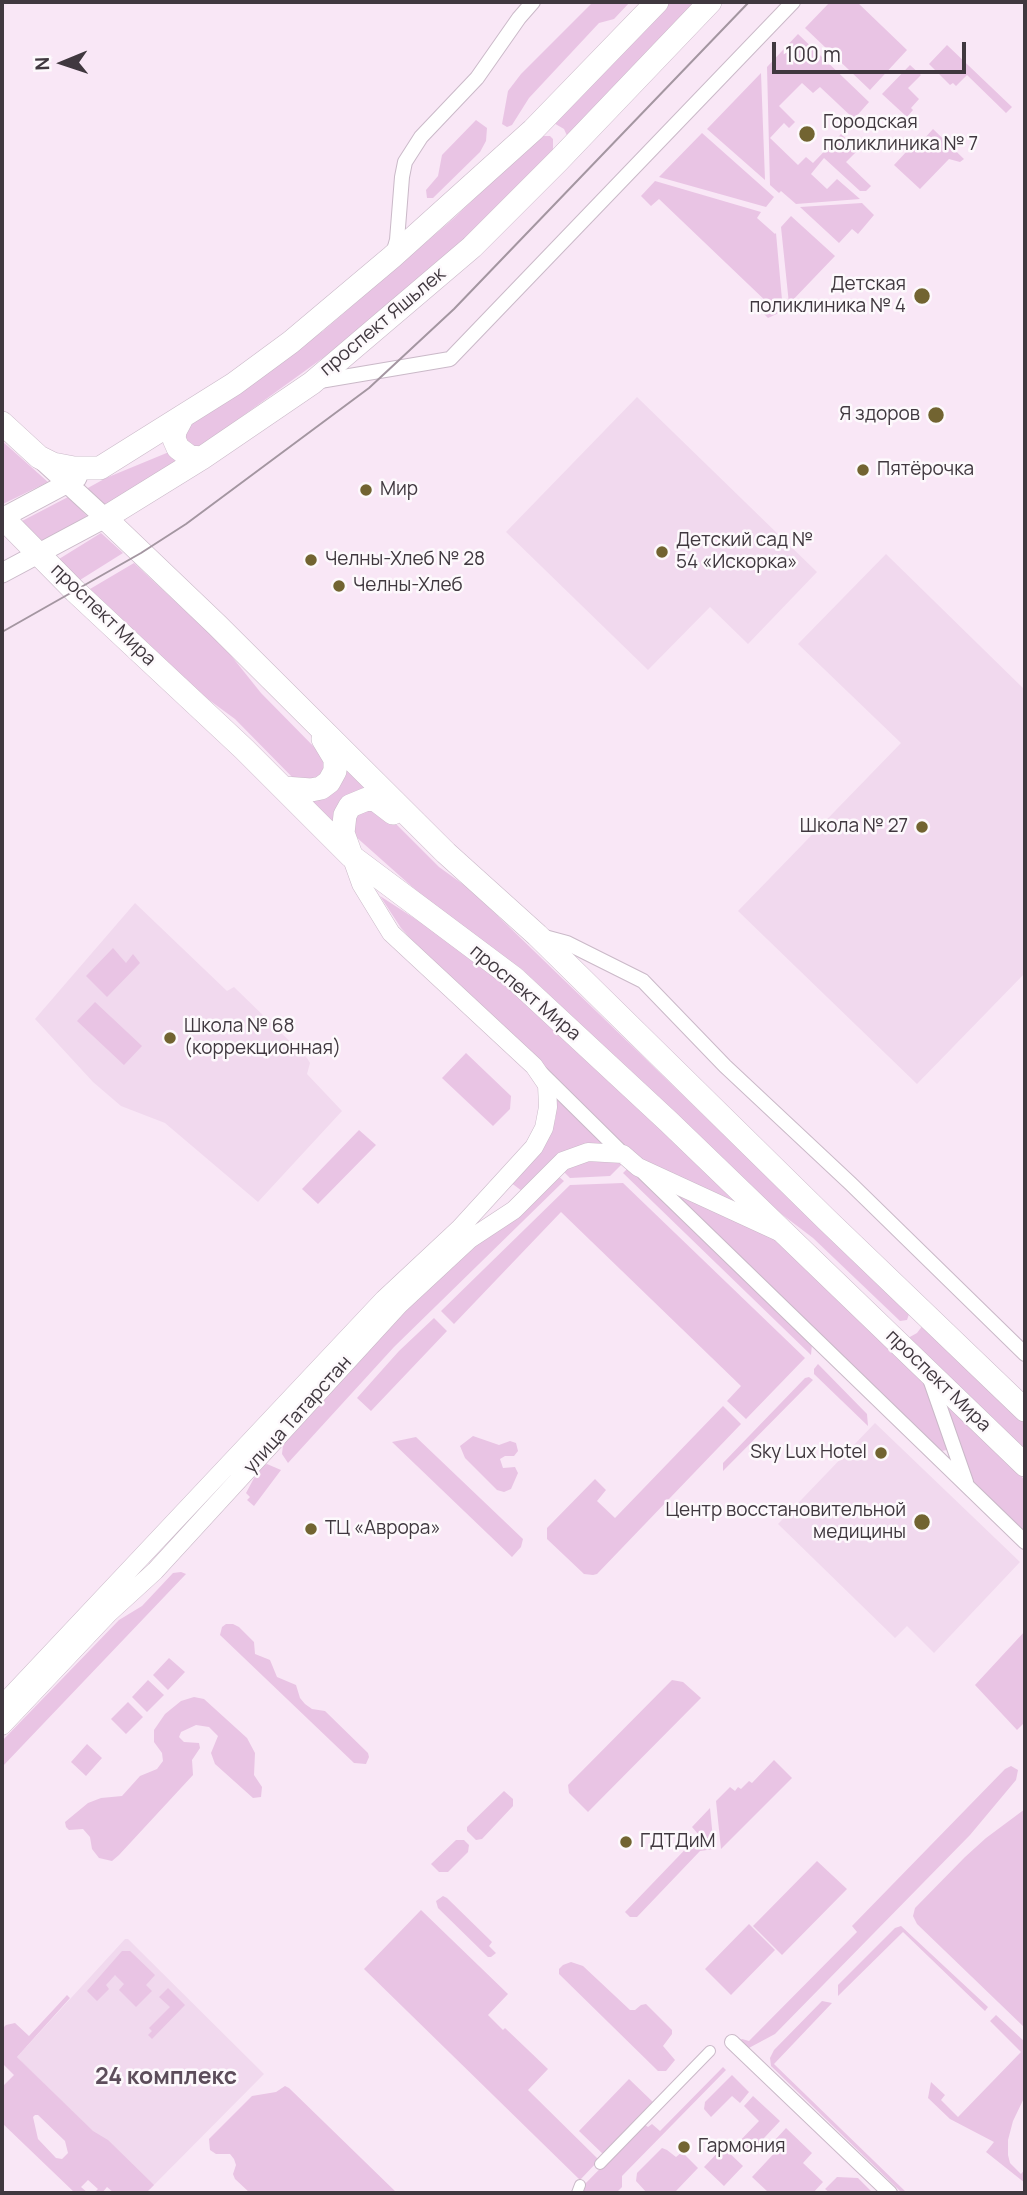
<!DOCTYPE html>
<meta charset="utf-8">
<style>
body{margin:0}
#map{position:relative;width:1027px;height:2195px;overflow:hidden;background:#f9e7f6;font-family:Manrope,sans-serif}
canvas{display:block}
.frame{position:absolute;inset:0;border:4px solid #40383f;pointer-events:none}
.north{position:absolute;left:28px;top:28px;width:70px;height:70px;-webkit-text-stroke:5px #fdf9fc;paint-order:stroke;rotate:268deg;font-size:19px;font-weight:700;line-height:28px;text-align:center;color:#40383f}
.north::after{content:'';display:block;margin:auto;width:24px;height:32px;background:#40383f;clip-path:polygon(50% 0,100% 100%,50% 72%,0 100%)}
.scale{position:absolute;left:772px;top:42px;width:194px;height:32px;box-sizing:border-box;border:4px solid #40383f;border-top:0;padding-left:9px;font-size:21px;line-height:24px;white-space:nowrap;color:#40383f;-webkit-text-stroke:5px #fdf9fc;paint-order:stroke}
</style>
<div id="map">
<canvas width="1027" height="2195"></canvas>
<div class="frame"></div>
<div class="north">N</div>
<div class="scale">100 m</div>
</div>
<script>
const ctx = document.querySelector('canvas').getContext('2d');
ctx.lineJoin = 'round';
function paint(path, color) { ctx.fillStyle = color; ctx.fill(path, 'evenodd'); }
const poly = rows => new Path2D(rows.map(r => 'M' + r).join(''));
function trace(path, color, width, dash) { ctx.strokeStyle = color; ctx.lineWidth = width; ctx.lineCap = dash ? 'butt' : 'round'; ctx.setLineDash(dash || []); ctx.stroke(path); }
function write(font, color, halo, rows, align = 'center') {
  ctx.font = font + ' Manrope,sans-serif'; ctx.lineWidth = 5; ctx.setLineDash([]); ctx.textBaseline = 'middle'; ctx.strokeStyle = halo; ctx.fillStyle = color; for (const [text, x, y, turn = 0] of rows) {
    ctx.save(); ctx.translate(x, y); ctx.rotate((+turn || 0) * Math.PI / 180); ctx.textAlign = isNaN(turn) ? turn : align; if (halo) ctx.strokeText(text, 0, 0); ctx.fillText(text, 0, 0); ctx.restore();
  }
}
paint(poly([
 [637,397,817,572,748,644,710,607,648,670,506,532],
 [886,554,1025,690,1025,973,917,1084,738,911,901,743,798,644],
 [135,903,227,991,234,987,307,1058,310,1063,307,1074,342,1111,258,1202,165,1123,121,1106,93,1082,35,1019],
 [875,1423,1020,1562,934,1653,907,1626,895,1638,778,1524],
 [125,1939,128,1939,264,2074,150,2189,17,2057]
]), '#f1d9ee');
paint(poly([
 [593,2,630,2,614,19,599,23,529,98,512,125,507,127,502,124,508,91,521,74],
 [669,2,697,2,568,138,564,129,552,122],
 [830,2,857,2,907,50,870,90,805,28],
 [798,34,869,102,854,119,820,87,813,93,802,83,779,106,795,122,789,128,784,123,770,138,798,165,806,157,813,163,841,134,858,150,846,162,871,186,866,191,860,191,824,158,811,174,827,189,837,179,860,199,796,204,781,191,779,193,770,185,767,67],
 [947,45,1012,107,1006,113,967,75,956,86,953,83,950,85,929,64],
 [910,65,921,75,908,88,919,99,911,108,913,110,907,117,882,94],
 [761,73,765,180,707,129],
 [476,120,487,128,486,141,480,152,433,198,427,198,426,190,438,176,442,155],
 [933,129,964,159,960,162,949,159,920,189,894,165,920,137,923,140],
 [702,133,774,197,766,207,659,177],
 [540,136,550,136,553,139,553,150,468,236,338,347,197,449,188,446,183,435,188,426,323,331,454,218],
 [655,181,761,212,757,218,775,234,776,233,783,311,768,318,764,314,771,306,659,199,651,206,641,196],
 [862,203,874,215,858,234,852,229,839,243,800,207],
 [791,216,835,256,789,304,781,227],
 [2,441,48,482,3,504,2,502],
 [169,452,176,462,104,506,86,489,106,478],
 [68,497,87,516,43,542,22,521],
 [101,533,123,553,80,580,59,559],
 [134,563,225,648,261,693,322,755,326,759,322,779,296,781,235,719,190,686,90,589],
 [344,765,370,791,336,826,306,801,325,799,336,788],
 [359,809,383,811,439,867,471,890,909,1314,907,1320,900,1321,813,1238,767,1203,523,970,436,908,355,836,350,830],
 [380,896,454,944,503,980,742,1206,639,1160,421,950,401,928],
 [113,948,126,963,133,954,140,963,107,997,86,976],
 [95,1002,142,1046,124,1065,77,1021],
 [466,1053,511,1096,510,1109,493,1126,442,1078],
 [556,1095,606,1144,592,1144,522,1191,510,1182,552,1130,556,1117],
 [359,1130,376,1145,318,1204,302,1189],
 [594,1160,623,1163,610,1176,570,1178,563,1171,575,1165],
 [629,1167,812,1344,811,1355,623,1173],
 [558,1176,564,1181,394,1347,288,1463,282,1454,283,1445,403,1313,476,1246],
 [623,1183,805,1358,746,1419,727,1401,741,1386,561,1212,454,1324,441,1311,570,1185],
 [669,1189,768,1233,926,1384,947,1450,941,1451],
 [434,1318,447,1331,371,1411,357,1398,399,1351],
 [923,1325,1025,1424,1025,1452,908,1338,917,1333],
 [818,1364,867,1414,868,1426,814,1374,814,1369],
 [809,1377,813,1380,723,1471,723,1463,805,1378],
 [946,1404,1025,1480,1025,1533,972,1482],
 [723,1406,741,1424,597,1574,593,1575,584,1574,547,1539,547,1528,595,1479,606,1490,597,1501,615,1518],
 [473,1436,499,1445,510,1441,516,1443,518,1451,514,1456,505,1456,500,1459,503,1468,515,1467,518,1473,511,1489,504,1492,497,1490,465,1458,460,1446],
 [416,1437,523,1539,521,1547,512,1557,392,1442],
 [267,1464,281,1470,254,1506,247,1500,250,1497,246,1493,260,1467],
 [181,1572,186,1574,2,1767,2,1741,119,1620,142,1606,173,1573],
 [226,1624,233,1624,239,1627,254,1642,255,1654,270,1660,277,1677,296,1685,300,1698,305,1704,312,1709,325,1711,368,1753,369,1757,366,1764,354,1763,220,1635,222,1627],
 [1025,1631,1025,1722,1017,1730,975,1685],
 [169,1658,185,1672,168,1690,153,1675],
 [148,1680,164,1695,147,1712,132,1697],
 [672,1680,683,1682,701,1698,588,1812,569,1793,568,1785],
 [194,1697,204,1699,247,1738,255,1753,254,1775,262,1787,261,1797,253,1798,215,1764,211,1753,218,1736,209,1727,196,1725,181,1732,179,1737,184,1742,199,1743,200,1748,192,1760,193,1775,119,1855,112,1861,99,1858,92,1849,90,1837,83,1829,69,1830,66,1827,65,1822,88,1803,101,1798,122,1796,140,1776,157,1769,163,1761,162,1753,154,1742,154,1730,165,1714,181,1701],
 [128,1702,143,1717,126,1734,111,1719],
 [87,1744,102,1758,86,1776,71,1762],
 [774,1760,792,1778,721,1849,716,1801,730,1787,735,1791,738,1787,741,1789,749,1781,752,1783],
 [1011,1766,1018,1770,1016,1780,970,1835,775,2034,747,2049,739,2041,742,2039,749,2041,857,1932,852,1926,1005,1769],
 [504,1791,513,1799,513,1806,482,1839,476,1840,467,1831,467,1827],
 [710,1808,714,1849,700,1851,637,1917,630,1917,625,1912,699,1835,692,1827],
 [1025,1809,1025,2028,917,1924,913,1916,915,1908,965,1857,986,1838],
 [456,1840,464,1840,469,1845,468,1852,448,1872,439,1872,431,1864],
 [817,1861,847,1889,782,1955,753,1926],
 [443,1896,447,1898,492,1942,489,1946,496,1953,491,1957,488,1957,438,1908,436,1901],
 [421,1910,508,1994,488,2015,503,2030,505,2028,548,2069,528,2090,599,2160,580,2180,364,1969],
 [749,1924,775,1950,731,1995,705,1969],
 [901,1926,988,2007,985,2011,903,1932,838,1996,838,1985,895,1928],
 [122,1951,130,1951,155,1975,146,1985,152,1991,136,2007,119,1990,124,1984,115,1975,106,1985,109,1989,97,2001,87,1991],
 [571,1962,583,1966,630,2010,635,2010,641,2005,646,2004,672,2030,672,2034,663,2046,675,2060,666,2071,658,2071,559,1974,559,1969,563,1965],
 [168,1988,185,2005,152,2039,148,2035,152,2031,149,2028,170,2007,159,1997],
 [67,1995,70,1998,17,2057,93,2131,108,2140,154,2185,146,2193,114,2193,107,2187,102,2193,94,2193,98,2189,88,2180,81,2187,88,2193,75,2193,2,2123,2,2087,14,2075,2,2063,2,2029,6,2025,15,2023,29,2036],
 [35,2115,38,2115,65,2141,68,2153,62,2159,56,2158,38,2139,33,2117],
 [822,2001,832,2003,774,2064,907,2193,902,2193,771,2066,770,2058,774,2050],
 [996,2015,1025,2042,1025,2096,1013,2121,1008,2140,1008,2155,1010,2163,1021,2174,1025,2169,1025,2183,986,2152,994,2142,950,2119,928,2098,931,2082,945,2095,941,2100,958,2117,1021,2052,990,2021],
 [723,2067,726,2070,622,2176,622,2187,616,2193,584,2193,580,2189,644,2124,648,2127,652,2124,660,2131],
 [732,2075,749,2092,740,2103,732,2096,711,2117,704,2109,705,2102],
 [629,2079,654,2103,604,2155,579,2131],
 [285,2086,289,2088,397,2193,250,2193,235,2179,233,2174,236,2165,234,2159,230,2154,216,2154,210,2150,209,2139,252,2096,276,2092],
 [753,2096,780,2121,750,2153,742,2151,736,2145,759,2121,744,2106],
 [786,2128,812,2153,803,2163,823,2182,813,2193,769,2193,752,2177,781,2146,775,2140],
 [723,2147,743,2166,724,2186,704,2167],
 [662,2148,667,2150,676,2157,682,2152,698,2168,676,2191,677,2193,647,2193,636,2181,637,2173],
 [837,2177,858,2178,873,2193,830,2193,825,2189]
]), '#e9c4e4');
const pedestrian = poly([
 [600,2164,710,2051],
 [577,2193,580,2185]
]);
const minor = poly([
 [393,254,397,240,402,177,405,162,421,137,477,78,519,18,533,2],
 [320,381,450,359,793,2],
 [541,936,567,943,643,981,725,1066,851,1184,1025,1354],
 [542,1074,623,1154],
 [644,1173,1025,1542],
 [930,1379,966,1482],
 [732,2042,890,2193]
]);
const tertiary = poly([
 [2,1705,384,1299,460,1228,534,1147,544,1128,548,1107,547,1085,534,1066,391,933,361,884,351,856],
 [2,1726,109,1613,155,1571,399,1305,470,1239,514,1210,563,1161,588,1152,623,1154,638,1167,777,1231]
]);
const secondary = poly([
 [2,518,77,478],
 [2,573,105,518,42,460]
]);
const primary = poly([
 [710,2,559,160,472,247,312,383,202,458,105,518,217,625,446,853,537,935,827,1220,1025,1410],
 [183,416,175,431,174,439,178,448,190,457,202,458],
 [2,423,39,457,53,464,74,468,100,468,234,384,291,342,392,257,533,130,657,2],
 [2,517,75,591,244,749,351,856,514,978,669,1122,1025,1465],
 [284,788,311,790,321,788,329,782,335,771,335,759,323,739],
 [351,855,343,833,345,815,350,806,367,799,376,800,393,813]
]);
trace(pedestrian, '#cab9c8', 12);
trace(minor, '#cab9c8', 16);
trace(tertiary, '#cab9c8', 19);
trace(secondary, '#cab9c8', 21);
trace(primary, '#cab9c8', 24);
trace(pedestrian, '#fff', 10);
trace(minor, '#fff', 14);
trace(tertiary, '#fff', 18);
trace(secondary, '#fff', 19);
trace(primary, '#fff', 23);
trace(poly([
 [2,632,141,553,186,524,369,388,454,309,749,2]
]), '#a496a1', 2);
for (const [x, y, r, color] of [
 [807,134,9,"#726431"],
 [922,296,9,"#726431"],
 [936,415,9,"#726431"],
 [863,470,7,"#726431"],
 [366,490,7,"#726431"],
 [662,552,7,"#726431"],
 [311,560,7,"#726431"],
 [339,586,7,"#726431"],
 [922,827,7,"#726431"],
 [170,1038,7,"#726431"],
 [881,1453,7,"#726431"],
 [922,1522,9,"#726431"],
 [311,1529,7,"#726431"],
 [626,1842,7,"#726431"],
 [684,2147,7,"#726431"]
]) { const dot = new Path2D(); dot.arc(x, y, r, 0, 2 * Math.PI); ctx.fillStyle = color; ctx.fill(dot); trace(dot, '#fdf9fc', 2.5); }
write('19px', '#40383f', '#fdf9fc', [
 ["Городская",823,123],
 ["поликлиника № 7",823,145],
 ["Детская",906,285,"right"],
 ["поликлиника № 4",906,307,"right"],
 ["Я здоров",920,415,"right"],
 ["Пятёрочка",877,470],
 ["Мир",380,490],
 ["Детский сад №",676,541],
 ["54 «Искорка»",676,563],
 ["Челны-Хлеб № 28",325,560],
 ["Челны-Хлеб",353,586],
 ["Школа № 27",908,827,"right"],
 ["Школа № 68",184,1027],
 ["(коррекционная)",184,1049],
 ["Sky Lux Hotel",867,1453,"right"],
 ["Центр восстановительной",906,1511,"right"],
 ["медицины",906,1533,"right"],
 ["ТЦ «Аврора»",325,1529],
 ["ГДТДиМ",640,1842],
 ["Гармония",698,2147]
], 'left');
write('19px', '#40383f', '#fdf9fc', [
 ["проспект Яшьлек",383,322,-40],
 ["проспект Мира",103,615,44],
 ["проспект Мира",525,993,40],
 ["проспект Мира",938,1381,44],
 ["улица Татарстан",298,1415,-48]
]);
write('bold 23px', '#5d4e5b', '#fdf9fc', [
 ["24 комплекс",166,2078]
]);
</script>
